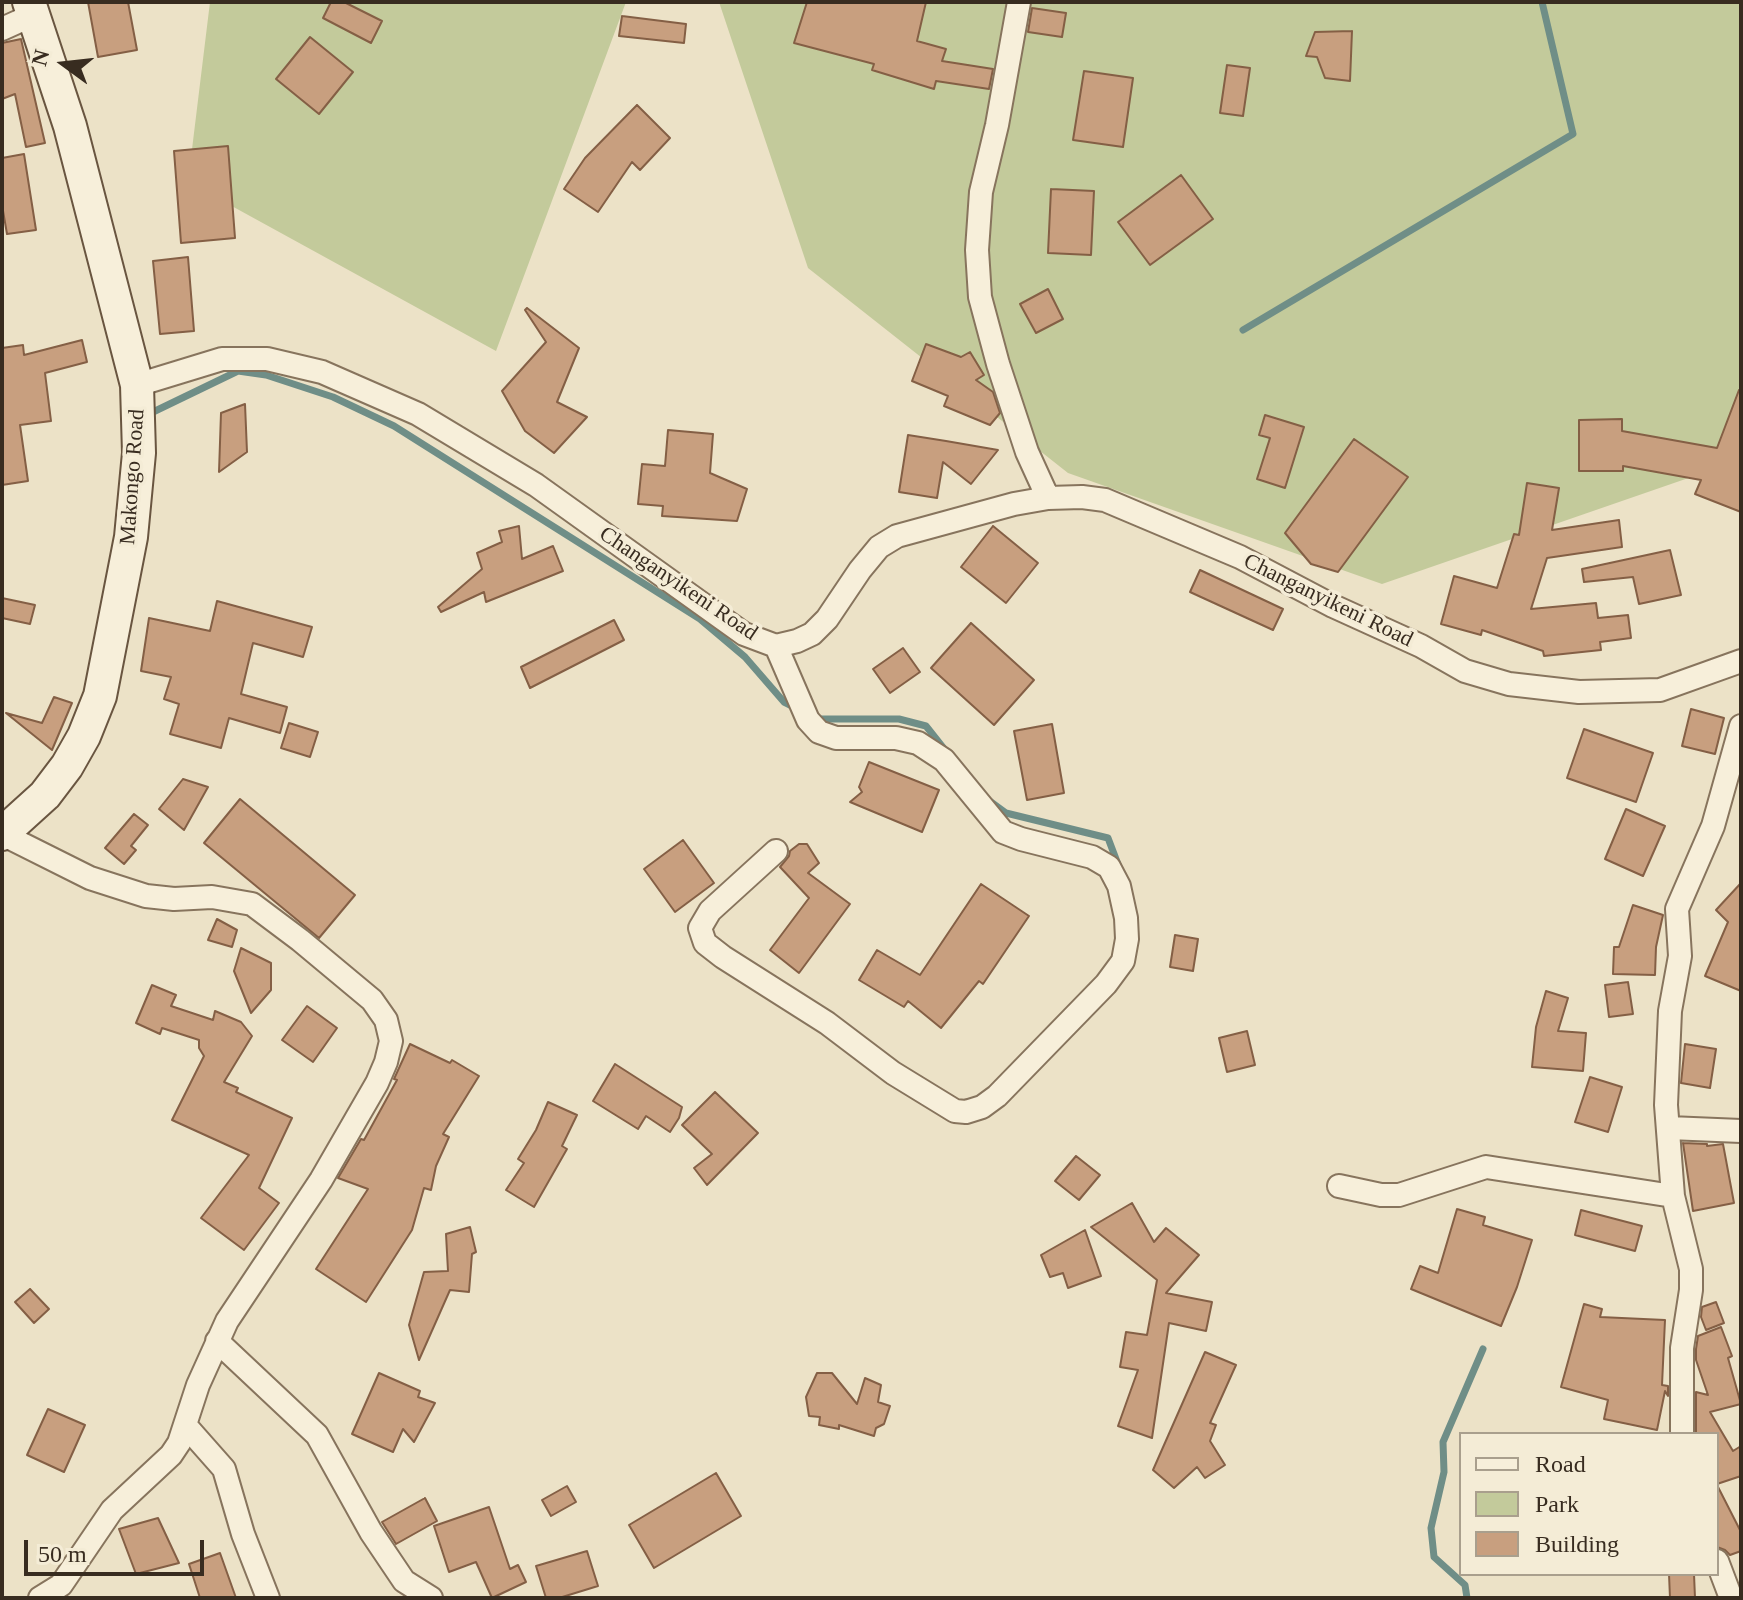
<!DOCTYPE html>
<style>
body{margin:0}
#map{position:relative;width:1743px;height:1600px;overflow:hidden;background:#ece2c7;font-family:"Times New Roman",serif}
canvas{display:block}
.frame{position:absolute;inset:0;border:4px solid #382c20;pointer-events:none}
.legend{position:absolute;left:1459px;top:1432px;width:260px;height:144px;box-sizing:border-box;background:#f4ecd6;border:2px solid #a99f8d;margin:0;padding:10px 14px;list-style:none;font-size:24px;color:#382c20}
.legend li{display:flex;align-items:center;gap:16px;height:40px}
.legend b{width:40px;border:2px solid #a99f8d}
.north{position:absolute;left:24px;top:24px;width:80px;height:80px;-webkit-text-stroke:6px #f4ecd6;paint-order:stroke;rotate:285deg;font-size:22px;font-weight:700;line-height:32px;text-align:center;color:#382c20}
.north::after{content:'';display:block;margin:auto;width:28px;height:36px;background:#382c20;clip-path:polygon(50% 0,100% 100%,50% 72%,0 100%)}
.scale{position:absolute;left:24px;top:1540px;width:180px;height:36px;box-sizing:border-box;border:4px solid #382c20;border-top:0;padding-left:10px;font-size:24px;line-height:28px;white-space:nowrap;color:#382c20;-webkit-text-stroke:6px #f4ecd6;paint-order:stroke}
</style>
<div id="map">
<canvas width="1743" height="1600"></canvas>
<div class="frame"></div>
<ul class="legend">
<li><b style="height:10px;background:#f7efda"></b>Road</li>
<li><b style="height:22px;background:#c3ca9b"></b>Park</li>
<li><b style="height:22px;background:#c89f7f"></b>Building</li>
</ul>
<div class="north">N</div>
<div class="scale">50 m</div>
</div>
<script>
const ctx = document.querySelector('canvas').getContext('2d');
ctx.lineJoin = 'round';
function paint(path, color) { ctx.fillStyle = color; ctx.fill(path, 'evenodd'); }
const poly = rows => new Path2D(rows.map(r => 'M' + r).join(''));
function trace(path, color, width, dash) { ctx.strokeStyle = color; ctx.lineWidth = width; ctx.lineCap = dash ? 'butt' : 'round'; ctx.setLineDash(dash || []); ctx.stroke(path); }
function write(font, color, halo, rows, align = 'center') {
  ctx.font = font + ' "Times New Roman",serif'; ctx.lineWidth = 7; ctx.setLineDash([]); ctx.textBaseline = 'middle'; ctx.strokeStyle = halo; ctx.fillStyle = color; for (const [text, x, y, turn = 0] of rows) {
    ctx.save(); ctx.translate(x, y); ctx.rotate((+turn || 0) * Math.PI / 180); ctx.textAlign = isNaN(turn) ? turn : align; if (halo) ctx.strokeText(text, 0, 0); ctx.fillText(text, 0, 0); ctx.restore();
  }
}
paint(poly([
 [210,2,626,2,496,351,188,182],
 [719,2,1741,2,1741,472,1726,465,1382,584,1068,473,808,268]
]), '#c3ca9b');
trace(poly([
 [1243,330,1573,134,1542,2],
 [151,413,238,371,266,375,333,397,394,426,700,619,745,657,784,702,796,708],
 [814,717,821,719,899,719,926,726,945,750],
 [987,799,1006,813,1108,838,1119,867],
 [1467,1598,1465,1585,1434,1557,1431,1528,1444,1472,1443,1442,1483,1349]
]), '#6f8e87', 7);
const building = poly([
 [88,2,128,2,137,50,98,57,88,2],
 [331,2,344,2,382,21,371,43,323,18,331,2],
 [807,2,926,2,917,41,946,49,942,61,993,69,989,89,936,81,934,89,872,70,874,64,794,43,807,2],
 [1032,8,1066,13,1062,37,1028,32,1032,8],
 [622,16,686,24,684,43,619,36,622,16],
 [1352,31,1350,81,1325,78,1317,57,1306,56,1315,32,1352,31],
 [310,37,353,72,319,114,276,79,310,37],
 [21,39,45,143,26,147,15,94,2,99,2,43,21,39],
 [1227,65,1250,68,1243,116,1220,113,1227,65],
 [1084,71,1133,78,1123,147,1073,140,1084,71],
 [637,105,670,138,640,170,632,162,598,212,564,189,585,158,637,105],
 [228,146,235,238,181,243,174,151,228,146],
 [24,154,36,230,7,234,2,205,2,158,24,154],
 [1181,175,1213,219,1150,265,1118,222,1181,175],
 [1051,189,1094,191,1091,255,1048,253,1051,189],
 [188,257,194,331,160,334,153,261,188,257],
 [1048,289,1063,319,1036,333,1020,304,1048,289],
 [527,308,579,348,557,402,587,417,554,453,525,431,502,391,546,342,525,310,527,308],
 [82,340,87,362,45,373,51,421,20,425,28,481,2,485,2,348,23,345,24,355,82,340],
 [926,344,961,357,970,352,984,375,976,380,993,392,1000,413,990,425,944,406,948,396,912,381,926,344],
 [1739,390,1741,390,1741,512,1695,494,1701,480,1623,466,1623,471,1579,471,1579,420,1622,419,1622,431,1717,448,1739,390],
 [245,404,247,452,219,472,221,413,245,404],
 [1265,415,1304,427,1285,488,1257,479,1270,438,1259,435,1265,415],
 [668,430,713,434,710,473,747,489,737,521,662,516,663,506,638,504,642,464,665,466,668,430],
 [908,435,946,441,998,450,971,484,943,462,937,498,899,492,908,435],
 [1354,439,1408,477,1338,572,1311,564,1285,533,1354,439],
 [1527,483,1559,488,1552,530,1619,520,1622,547,1547,558,1531,609,1596,603,1598,618,1628,615,1631,638,1600,642,1601,650,1544,656,1543,651,1482,630,1481,635,1441,624,1454,576,1497,588,1514,534,1519,535,1527,483],
 [519,526,522,559,553,546,563,571,486,602,484,592,441,612,438,607,482,569,477,553,502,542,499,531,519,526],
 [993,526,1038,563,1006,603,961,567,993,526],
 [1670,550,1681,595,1639,604,1633,577,1584,582,1582,569,1670,550],
 [1200,570,1283,609,1273,630,1190,592,1200,570],
 [2,598,35,605,30,624,2,618,2,598],
 [217,601,312,627,303,657,253,643,241,694,287,707,280,733,229,718,221,748,170,734,179,704,164,699,171,677,141,671,149,618,210,631,217,601],
 [614,620,624,640,530,688,521,667,614,620],
 [971,623,1034,680,994,725,931,668,971,623],
 [903,648,920,672,890,693,873,669,903,648],
 [54,697,72,703,52,750,6,713,42,723,54,697],
 [1691,709,1724,718,1715,754,1682,746,1691,709],
 [289,723,318,732,310,757,281,748,289,723],
 [1052,724,1064,793,1027,800,1014,731,1052,724],
 [1584,729,1653,753,1636,802,1567,778,1584,729],
 [869,762,939,790,922,832,850,802,862,792,859,787,869,762],
 [183,779,208,787,184,830,159,809,183,779],
 [240,799,355,895,319,938,204,843,240,799],
 [1626,809,1665,826,1643,876,1605,859,1626,809],
 [134,814,148,825,131,846,136,850,124,864,105,848,134,814],
 [683,840,714,883,675,912,644,869,683,840],
 [799,844,807,844,819,863,808,873,850,904,799,973,770,950,809,898,780,867,789,856,790,851,799,844],
 [1741,883,1741,991,1705,976,1728,922,1716,910,1741,883],
 [981,884,1029,916,983,984,979,981,941,1028,908,1001,904,1007,859,980,877,950,920,975,981,884],
 [1633,905,1663,915,1656,947,1655,975,1613,974,1614,947,1619,947,1633,905],
 [217,919,237,930,232,947,208,940,217,919],
 [1175,935,1198,939,1193,971,1170,967,1175,935],
 [241,948,271,963,271,990,251,1013,234,971,241,948],
 [1628,982,1633,1014,1609,1017,1605,985,1628,982],
 [152,985,176,995,171,1006,213,1020,215,1011,241,1022,252,1036,224,1082,238,1088,236,1092,292,1118,259,1188,279,1203,244,1250,201,1218,249,1155,172,1120,204,1056,199,1048,199,1040,162,1028,160,1034,136,1023,152,985],
 [1546,991,1568,998,1558,1031,1586,1033,1583,1071,1532,1067,1536,1027,1546,991],
 [307,1006,337,1028,313,1062,282,1040,307,1006],
 [1247,1031,1255,1065,1227,1072,1219,1038,1247,1031],
 [410,1044,450,1063,452,1060,479,1076,443,1134,449,1137,436,1166,431,1190,424,1188,412,1230,366,1302,316,1269,368,1189,338,1178,361,1139,364,1140,397,1080,394,1079,410,1044],
 [1685,1044,1716,1049,1710,1088,1681,1083,1685,1044],
 [615,1064,682,1107,679,1118,670,1132,646,1116,638,1129,593,1101,615,1064],
 [1590,1077,1622,1087,1608,1132,1575,1122,1590,1077],
 [715,1092,758,1133,707,1185,694,1168,712,1154,682,1125,715,1092],
 [548,1102,577,1115,562,1146,567,1149,534,1207,506,1190,524,1163,518,1159,536,1130,548,1102],
 [1683,1143,1707,1144,1707,1146,1723,1144,1734,1203,1693,1211,1683,1143],
 [1076,1156,1100,1175,1079,1200,1055,1181,1076,1156],
 [1132,1203,1154,1242,1166,1228,1199,1255,1166,1293,1212,1302,1206,1331,1169,1323,1152,1438,1118,1426,1138,1370,1120,1367,1126,1332,1147,1335,1157,1280,1091,1227,1132,1203],
 [1457,1209,1485,1217,1483,1225,1532,1240,1517,1287,1501,1326,1411,1289,1420,1266,1438,1273,1457,1209],
 [1581,1210,1642,1226,1635,1251,1575,1235,1581,1210],
 [470,1227,476,1252,472,1254,469,1292,450,1290,419,1360,409,1325,424,1272,448,1271,446,1234,470,1227],
 [1085,1230,1101,1276,1068,1288,1063,1273,1050,1277,1041,1255,1085,1230],
 [30,1289,49,1309,34,1323,15,1302,30,1289],
 [1716,1302,1724,1323,1706,1330,1701,1317,1702,1307,1716,1302],
 [1584,1304,1602,1309,1600,1317,1665,1320,1662,1385,1668,1386,1668,1396,1665,1391,1657,1430,1604,1419,1608,1400,1561,1387,1584,1304],
 [1721,1327,1732,1356,1728,1358,1741,1404,1710,1412,1733,1451,1741,1446,1741,1476,1717,1484,1717,1434,1696,1434,1696,1392,1708,1395,1696,1360,1696,1349,1698,1336,1721,1327],
 [1205,1352,1236,1365,1210,1423,1216,1425,1210,1441,1225,1465,1205,1478,1197,1467,1174,1488,1153,1470,1205,1352],
 [379,1373,420,1391,418,1397,435,1403,414,1442,403,1429,393,1452,352,1434,379,1373],
 [817,1373,832,1373,857,1404,865,1378,881,1385,878,1402,890,1406,884,1424,876,1428,874,1436,839,1425,839,1429,819,1425,820,1417,809,1416,806,1397,817,1373],
 [48,1409,85,1425,64,1472,27,1455,48,1409],
 [716,1473,741,1516,654,1568,629,1525,716,1473],
 [1717,1485,1741,1532,1741,1551,1730,1555,1725,1550,1717,1547,1717,1485],
 [567,1486,576,1502,551,1516,542,1500,567,1486],
 [425,1498,437,1521,396,1544,382,1522,425,1498],
 [489,1507,510,1569,518,1565,526,1582,492,1598,476,1562,449,1572,434,1526,489,1507],
 [158,1518,179,1563,136,1574,119,1529,158,1518],
 [587,1551,598,1586,559,1598,546,1598,536,1566,587,1551],
 [220,1553,236,1598,200,1598,189,1564,220,1553],
 [1669,1574,1694,1574,1695,1598,1670,1598,1669,1574]
]);
paint(building, '#c89f7f');
trace(building, '#845f45', 2);
const street = poly([
 [1019,2,997,125,981,192,977,250,980,297,998,364,1027,452,1048,498],
 [2,29,33,15],
 [137,385,222,359,267,359,322,372,418,414,536,485,744,634,776,646,797,641,812,634,827,619,860,570,879,547,897,536,1014,504,1048,498,1082,497,1105,500,1240,557,1333,606,1421,646,1465,671,1509,684,1579,692,1660,690,1741,661],
 [776,646,808,720,819,732,836,738,896,738,918,743,944,760,1003,832,1021,839,1092,857,1109,867,1119,886,1126,918,1127,939,1123,961,1106,984,997,1096,982,1107,966,1112,955,1111,893,1073,827,1023,723,957,705,943,700,928,710,911,776,851],
 [2,834,90,878,146,896,174,899,212,897,252,904,300,940,372,1000,386,1020,391,1041,386,1062,377,1083,321,1180,227,1321,198,1385,179,1443,171,1455,112,1510,61,1585,40,1598],
 [1669,1128,1741,1131],
 [1339,1186,1381,1195,1399,1195,1486,1167,1673,1196],
 [217,1341,317,1435,371,1532,404,1581,431,1598],
 [186,1426,224,1469,243,1534,268,1598],
 [1682,1434,1682,1348,1691,1290,1691,1269,1673,1196,1666,1105,1670,1011,1680,956,1677,909,1713,826,1741,726],
 [1717,1561,1731,1598]
]);
const secondary = poly([
 [2,834,45,795,67,766,84,736,100,696,131,537,139,453,137,385,70,126,29,2]
]);
trace(street, '#87745d', 26);
trace(secondary, '#695540', 36);
trace(street, '#f7efda', 22);
trace(secondary, '#f7efda', 32);
write('22px', '#382c20', '#f4ecd6', [
 ["Makongo Road",133,477,-86],
 ["Changanyikeni Road",678,584,34],
 ["Changanyikeni Road",1328,601,26]
]);
</script>
